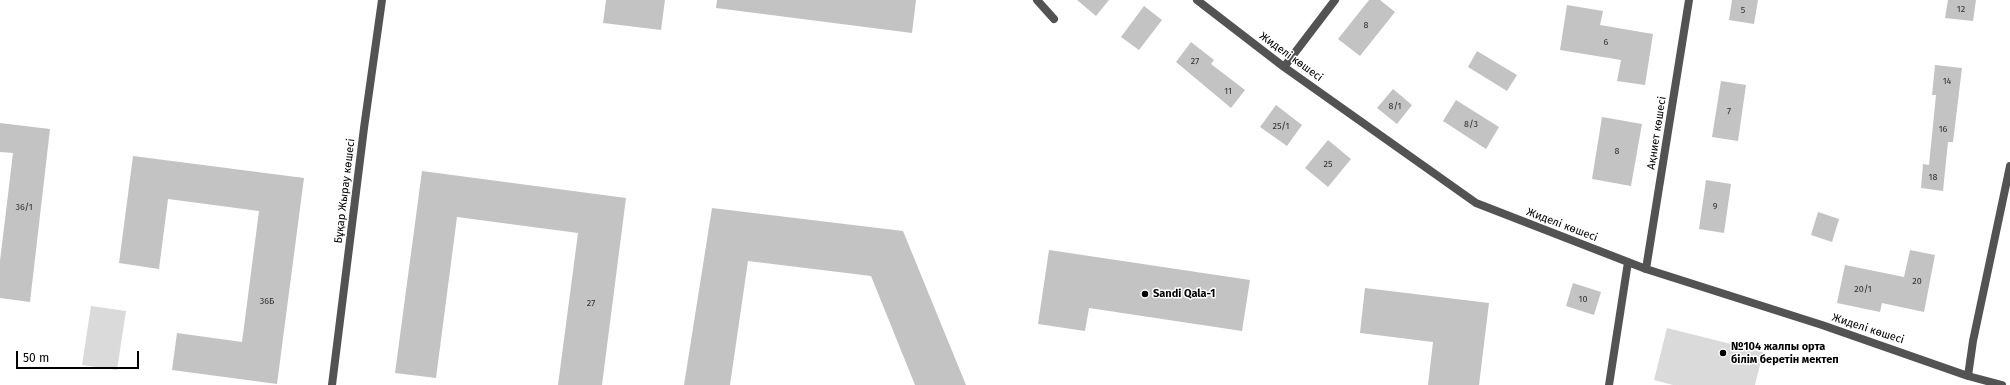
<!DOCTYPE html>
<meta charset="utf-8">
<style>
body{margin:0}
#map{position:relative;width:2010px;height:385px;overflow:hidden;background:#fff;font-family:"Fira Sans",sans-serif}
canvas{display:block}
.scale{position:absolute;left:16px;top:351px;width:123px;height:18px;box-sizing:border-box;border:2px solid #000;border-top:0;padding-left:5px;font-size:12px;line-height:14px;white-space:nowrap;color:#000;-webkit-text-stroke:3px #fff;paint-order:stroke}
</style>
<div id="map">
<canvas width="2010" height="385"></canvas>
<div class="scale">50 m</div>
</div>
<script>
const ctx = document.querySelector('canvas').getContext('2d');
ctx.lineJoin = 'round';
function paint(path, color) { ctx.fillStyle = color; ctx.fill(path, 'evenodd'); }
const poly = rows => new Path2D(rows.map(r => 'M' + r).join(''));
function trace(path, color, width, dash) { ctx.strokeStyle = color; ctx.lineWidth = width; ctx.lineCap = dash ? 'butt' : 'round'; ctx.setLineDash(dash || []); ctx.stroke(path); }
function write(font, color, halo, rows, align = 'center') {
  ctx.font = font + ' "Fira Sans",sans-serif'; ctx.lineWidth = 3; ctx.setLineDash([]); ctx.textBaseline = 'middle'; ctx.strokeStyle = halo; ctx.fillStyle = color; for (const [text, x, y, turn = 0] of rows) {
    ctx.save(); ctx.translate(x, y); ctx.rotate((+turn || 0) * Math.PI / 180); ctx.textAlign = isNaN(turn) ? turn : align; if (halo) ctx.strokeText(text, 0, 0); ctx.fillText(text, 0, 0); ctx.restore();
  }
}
paint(poly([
 [91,306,126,311,117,370,82,365],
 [1667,328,1763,352,1755,385,1673,385,1654,380]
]), '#dadada');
paint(poly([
 [606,0,665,0,661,30,603,23],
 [717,0,916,0,912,33,716,8],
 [1077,0,1109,0,1096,16],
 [1369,0,1380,0,1395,12,1360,56,1338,39],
 [1732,0,1758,0,1754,24,1729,20],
 [1948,0,1976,0,1973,21,1945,18],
 [1567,5,1603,11,1600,25,1653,34,1645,85,1617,81,1621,60,1560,50],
 [1144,6,1162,20,1139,50,1121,37],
 [1191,42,1214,60,1211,64,1245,90,1231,108,1176,62],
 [1477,51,1517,75,1507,91,1468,67],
 [1935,65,1962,68,1953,142,1948,142,1943,191,1921,188,1923,164,1929,165,1936,95,1932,95],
 [1721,81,1746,85,1738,141,1712,137],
 [1393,89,1412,105,1397,124,1377,108],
 [1456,100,1499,127,1486,149,1443,121],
 [1276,105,1302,125,1287,146,1260,127],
 [1602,117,1642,124,1631,186,1592,179],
 [0,123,50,129,30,302,0,298,0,261,13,153,0,152],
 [1328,140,1351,159,1328,187,1305,168],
 [133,156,304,178,277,384,172,370,177,333,242,342,259,211,168,199,159,269,119,263],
 [422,171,626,198,602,385,558,385,578,233,457,217,436,378,395,373],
 [1706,180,1731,184,1724,233,1699,229],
 [712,208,903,231,966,385,915,385,871,276,748,261,730,385,684,385],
 [1818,212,1839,219,1832,242,1811,235],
 [1049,250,1250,280,1242,331,1089,308,1085,331,1038,324],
 [1910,250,1935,255,1924,312,1882,303,1880,312,1837,303,1845,265,1904,277],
 [1573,283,1601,292,1594,315,1566,306],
 [1365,288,1489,303,1479,385,1428,385,1433,342,1360,333]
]), '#c3c3c3');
trace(poly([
 [1037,0,1054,19],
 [1197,0,1284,67,1476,203,1646,269,1822,325,1968,376,2002,385],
 [1284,67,1335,0],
 [1646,269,1689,0],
 [1968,376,1973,341,2010,166],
 [1609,385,1628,262]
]), '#535353', 8);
trace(poly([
 [332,385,364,128,382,0]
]), '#535353', 8);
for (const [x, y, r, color] of [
 [1145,294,4,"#000"],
 [1723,353,4,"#000"]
]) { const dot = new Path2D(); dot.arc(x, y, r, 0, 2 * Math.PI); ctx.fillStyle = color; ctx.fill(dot); trace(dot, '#fff', 1.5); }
write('9px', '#313131', null, [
 ["12",1961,9],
 ["5",1743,10],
 ["8",1366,25],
 ["6",1606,42],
 ["27",1195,61],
 ["14",1947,81],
 ["11",1228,91],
 ["8/1",1395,106],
 ["7",1729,111],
 ["8/3",1471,124],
 ["25/1",1281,126],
 ["16",1943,129],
 ["8",1617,151],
 ["25",1328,164],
 ["18",1933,177],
 ["9",1715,206],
 ["36/1",24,207],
 ["20",1917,281],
 ["20/1",1863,289],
 ["10",1583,299],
 ["36Б",267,301],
 ["27",591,303]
]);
write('11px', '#000', '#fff', [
 ["Жиделі көшесі",1291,57,36],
 ["Ақниет көшесі",1657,133,-81],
 ["Бұқар Жырау көшесі",345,191,-83],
 ["Жиделі көшесі",1562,225,21],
 ["Жиделі көшесі",1868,329,18]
]);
write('bold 11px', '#000', '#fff', [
 ["Sandi Qala-1",1153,294],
 ["№104 жалпы орта",1731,347],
 ["білім беретін мектеп",1731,360]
], 'left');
</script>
